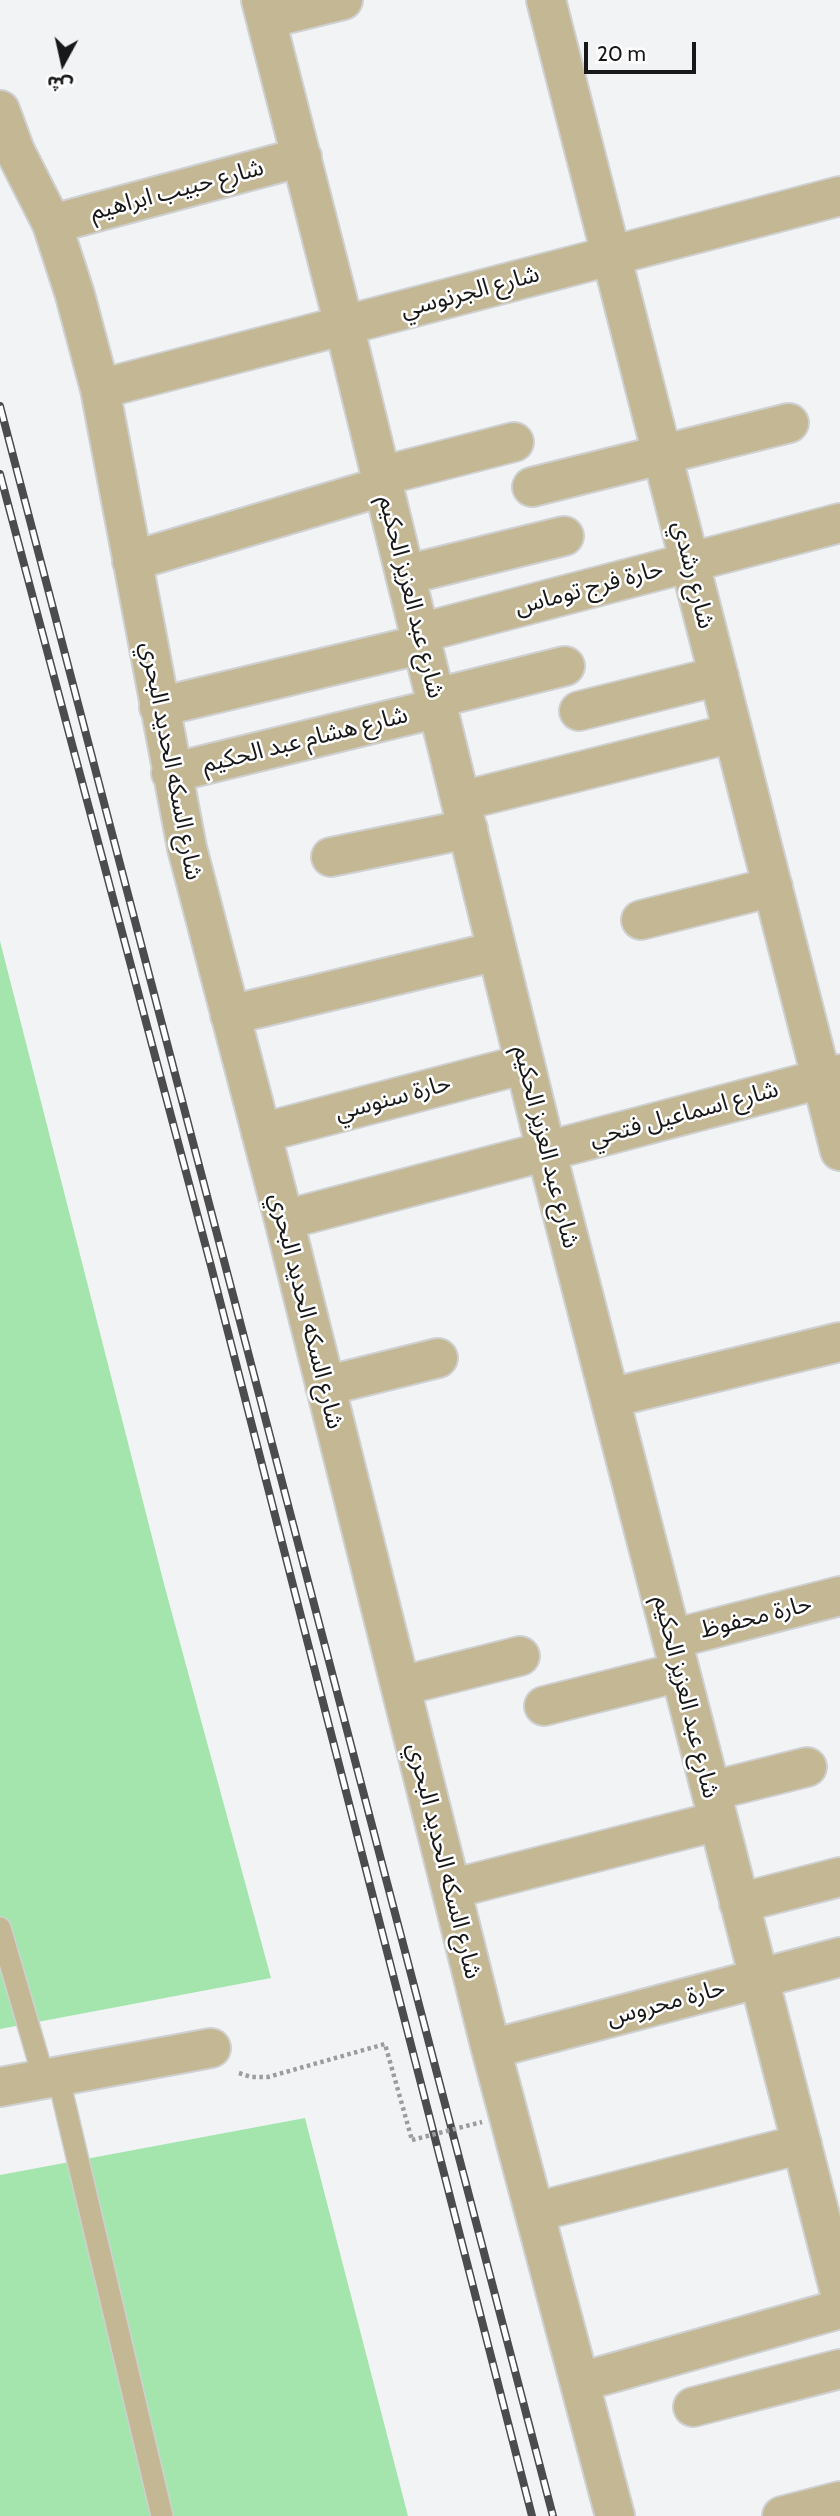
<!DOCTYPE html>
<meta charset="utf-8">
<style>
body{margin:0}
#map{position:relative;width:840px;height:2516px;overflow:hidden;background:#f2f3f5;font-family:Cabin,"Noto Sans Arabic",sans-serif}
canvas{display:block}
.north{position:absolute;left:28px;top:28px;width:70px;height:70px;-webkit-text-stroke:5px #fff;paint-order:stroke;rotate:188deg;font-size:19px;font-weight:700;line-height:28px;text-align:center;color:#181819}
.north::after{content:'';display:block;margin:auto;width:24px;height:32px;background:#181819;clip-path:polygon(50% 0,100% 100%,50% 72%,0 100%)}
.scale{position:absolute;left:584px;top:42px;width:112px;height:32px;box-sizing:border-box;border:4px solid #181819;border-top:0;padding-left:9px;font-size:21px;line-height:24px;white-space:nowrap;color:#181819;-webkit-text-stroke:5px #fff;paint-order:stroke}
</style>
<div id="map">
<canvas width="840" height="2516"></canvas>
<div class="north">ش</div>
<div class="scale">20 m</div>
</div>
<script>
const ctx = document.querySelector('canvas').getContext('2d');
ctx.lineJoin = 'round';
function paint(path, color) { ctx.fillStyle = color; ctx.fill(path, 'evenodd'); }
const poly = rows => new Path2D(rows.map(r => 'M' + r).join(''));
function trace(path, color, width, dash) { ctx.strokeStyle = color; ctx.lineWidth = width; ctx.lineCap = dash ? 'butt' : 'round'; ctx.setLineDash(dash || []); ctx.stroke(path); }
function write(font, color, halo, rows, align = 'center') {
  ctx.font = font + ' Cabin,"Noto Sans Arabic",sans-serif'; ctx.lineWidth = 5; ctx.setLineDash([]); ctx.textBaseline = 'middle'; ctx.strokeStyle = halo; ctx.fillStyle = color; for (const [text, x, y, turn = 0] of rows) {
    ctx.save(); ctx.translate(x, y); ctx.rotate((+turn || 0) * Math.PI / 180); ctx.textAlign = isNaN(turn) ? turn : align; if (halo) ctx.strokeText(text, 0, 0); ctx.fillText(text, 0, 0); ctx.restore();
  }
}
paint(poly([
 [0,941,164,1584,271,1978,0,2029],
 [305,2118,408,2516,0,2516,0,2175]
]), '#a3e5ad');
const lane = poly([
 [0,1928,44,2079],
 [58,2076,162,2516]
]);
const street = poly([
 [261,0,344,325,546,1150,840,2293],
 [546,0,840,1151],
 [266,19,343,0],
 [0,110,15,151,52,224,75,295,100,389,187,848,284,1220,491,2049,615,2516],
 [52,224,302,157],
 [100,389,840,196],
 [381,476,514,442],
 [532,487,789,423],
 [132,561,384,486],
 [405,575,564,536],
 [420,633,840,523],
 [436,698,565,666],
 [159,707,423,644],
 [579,711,719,676],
 [171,773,438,708],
 [461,801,733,733],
 [331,857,468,829],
 [641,920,773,887],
 [230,1015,497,951],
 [261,1133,525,1064],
 [284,1220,840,1074],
 [325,1386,438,1358],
 [610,1398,840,1342],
 [672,1639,840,1596],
 [401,1686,520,1656],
 [544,1706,680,1672],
 [711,1791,807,1767],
 [451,1889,718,1821],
 [739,1903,840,1877],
 [491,2049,840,1957],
 [0,2087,211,2048],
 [535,2212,802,2144],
 [580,2382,840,2309],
 [693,2407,840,2369],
 [782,2516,840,2501]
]);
trace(lane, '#cfd0d2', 24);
trace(street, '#cfd0d2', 42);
trace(poly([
 [239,2073,251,2077,268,2077,385,2044,412,2140]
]), '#9b9c9e', 4.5, [3.5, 3.5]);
trace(lane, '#c4b794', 21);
trace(street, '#c4b794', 38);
const rail = poly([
 [0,406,553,2516],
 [0,474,211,1266,532,2516]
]);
trace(rail, '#4c4c4d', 8);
trace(rail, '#fff', 5, [16]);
trace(poly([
 [412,2140,482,2122]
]), '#9b9c9e', 4.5, [3.5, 3.5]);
write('24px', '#181819', '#fff', [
 ["شارع حبيب ابراهيم",177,190,-15],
 ["شارع الجرنوسي",470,292,-15],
 ["شارع رشدي",693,575,76],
 ["حارة فرج توماس",589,588,-15],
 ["شارع عبد العزيز الحكيم",411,597,76],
 ["شارع هشام عبد الحكيم",305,740,-14],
 ["شارع السكه الحديد البحري",171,761,79],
 ["حارة سنوسي",393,1098,-15],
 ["شارع اسماعيل فتحي",684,1114,-15],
 ["شارع عبد العزيز الحكيم",546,1147,76],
 ["شارع السكه الحديد البحري",306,1311,76],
 ["حارة محفوظ",756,1617,-14],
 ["شارع عبد العزيز الحكيم",686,1697,76],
 ["شارع السكه الحديد البحري",444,1861,76],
 ["حارة محروس",666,2003,-15]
]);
</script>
